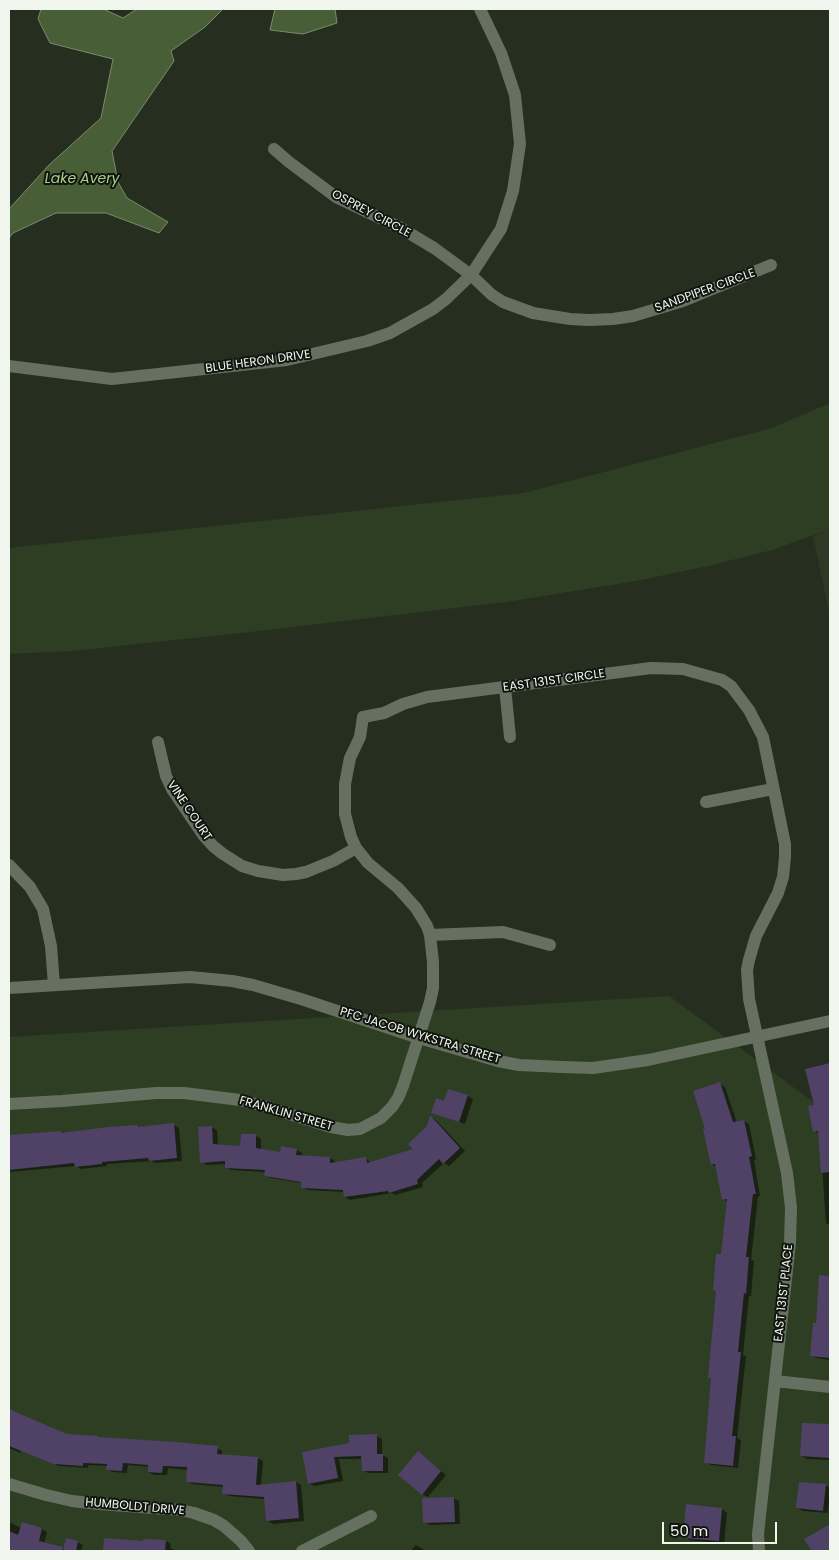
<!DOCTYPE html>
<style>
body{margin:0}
#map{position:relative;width:839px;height:1560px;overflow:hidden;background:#262e20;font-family:Poppins,sans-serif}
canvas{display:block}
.frame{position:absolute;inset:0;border:10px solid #f0f6ed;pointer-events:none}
.scale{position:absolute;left:662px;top:1522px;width:115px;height:22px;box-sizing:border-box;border:2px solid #f0f6ed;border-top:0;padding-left:6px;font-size:15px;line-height:18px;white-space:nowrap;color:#f0f6ed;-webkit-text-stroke:4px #11150f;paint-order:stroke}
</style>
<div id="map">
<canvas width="839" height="1560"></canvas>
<div class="frame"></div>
<div class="scale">50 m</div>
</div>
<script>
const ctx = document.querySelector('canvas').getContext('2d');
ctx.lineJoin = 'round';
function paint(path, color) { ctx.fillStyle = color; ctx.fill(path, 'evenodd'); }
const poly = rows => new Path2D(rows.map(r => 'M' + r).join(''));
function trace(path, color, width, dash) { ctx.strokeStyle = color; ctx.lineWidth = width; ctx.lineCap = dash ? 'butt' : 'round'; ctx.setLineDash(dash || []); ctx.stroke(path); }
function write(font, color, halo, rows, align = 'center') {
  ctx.font = font + ' Poppins,sans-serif'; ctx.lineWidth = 4; ctx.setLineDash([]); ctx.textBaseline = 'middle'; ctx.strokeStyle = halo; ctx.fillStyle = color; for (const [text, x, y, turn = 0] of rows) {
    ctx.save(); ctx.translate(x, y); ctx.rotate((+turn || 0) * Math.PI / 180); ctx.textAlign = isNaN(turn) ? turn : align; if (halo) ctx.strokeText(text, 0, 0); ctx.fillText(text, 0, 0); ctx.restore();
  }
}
paint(poly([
 [830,529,830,617,813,536]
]), '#2d3925');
paint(poly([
 [830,403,830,529,772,550,708,566,636,581,506,602,250,632,72,651,9,654,9,548,524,493,772,428],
 [669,996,830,1114,830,1551,9,1551,9,1037]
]), '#2e3e23');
const water = poly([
 [41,9,103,9,123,18,137,9,223,9,205,27,171,51,174,61,112,151,118,182,127,198,168,222,159,233,106,213,56,213,13,233,9,238,9,209,49,165,101,118,113,59,50,43,38,19,41,9],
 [275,9,335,9,337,23,303,34,270,30,275,9]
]);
paint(water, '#475e37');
trace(water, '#7a8c6e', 1);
paint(poly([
 [830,1064,830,1132,820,1135,815,1131,815,1106,806,1070],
 [720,1084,725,1087,737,1123,743,1121,749,1124,756,1159,754,1160,760,1196,758,1197,751,1260,754,1261,751,1296,749,1296,743,1355,746,1356,737,1438,741,1440,738,1468,711,1465,706,1462,722,1256,728,1202,723,1199,717,1167,712,1165,707,1130],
 [468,1096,473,1099,465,1124,433,1113,445,1103],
 [431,1117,436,1120,465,1151,449,1166,444,1163,422,1183,423,1187,395,1195,392,1193,350,1200,345,1197,344,1192,308,1190,302,1187,303,1183,270,1178,265,1175,265,1172,231,1170,226,1167,226,1164,207,1165,202,1162,211,1127,217,1130,218,1146,242,1147,242,1135,256,1136,261,1139,261,1150,281,1153,282,1148,297,1150,302,1153,302,1157,330,1158,335,1161,335,1163,366,1159,371,1163,415,1150,428,1127],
 [174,1125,179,1128,182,1161,155,1163,152,1161,107,1164,107,1166,81,1169,76,1166,9,1172,9,1141,61,1132,64,1134,138,1126,140,1128],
 [830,1151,830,1225,826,1223,821,1152],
 [830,1229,830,1360,817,1358,812,1355,817,1325,829,1277],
 [9,1410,40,1425,67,1435,217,1448,222,1451,222,1455,258,1458,263,1461,261,1485,296,1482,301,1485,304,1521,273,1524,268,1521,265,1499,229,1496,224,1493,224,1487,192,1484,187,1481,188,1470,168,1468,167,1475,154,1475,149,1472,150,1467,128,1465,127,1473,113,1472,107,1469,108,1466,88,1465,88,1468,59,1466,21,1451,20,1453,9,1448],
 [803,1424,830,1426,830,1460,807,1459,802,1456],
 [377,1436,382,1439,382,1455,388,1458,388,1473,368,1473,363,1470,363,1459,339,1459,343,1481,314,1486,309,1483,303,1453,351,1444],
 [423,1456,446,1475,428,1497,422,1494],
 [825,1485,830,1488,828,1513,803,1511,798,1508],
 [453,1498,459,1501,460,1524,430,1525,424,1522],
 [722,1509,727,1513,724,1544,690,1540,684,1537],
 [9,1522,21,1528,23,1524,42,1529,47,1532,44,1544,65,1549,77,1542,83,1545,81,1551,9,1551],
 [105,1539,144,1542,166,1541,171,1544,170,1548,177,1551,104,1551],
 [416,1545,426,1551,411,1551]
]), '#0007');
paint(poly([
 [830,1063,830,1172,821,1173,818,1131,813,1132,808,1106,814,1105,805,1069],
 [720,1082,733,1122,744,1120,752,1156,749,1157,756,1194,753,1194,746,1257,749,1257,746,1294,744,1293,738,1352,741,1352,732,1436,736,1436,733,1466,704,1463,711,1378,708,1378,716,1291,713,1290,716,1254,721,1254,727,1199,722,1200,715,1164,711,1165,703,1129,705,1129,693,1091],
 [448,1089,468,1095,459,1122,431,1113,436,1098,444,1101],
 [430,1115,460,1148,443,1164,439,1159,417,1180,418,1184,389,1193,388,1191,344,1197,343,1190,301,1188,301,1182,264,1176,265,1170,225,1168,225,1161,200,1163,198,1127,212,1126,213,1144,240,1146,241,1134,256,1134,256,1148,280,1152,281,1146,297,1149,296,1155,330,1157,330,1163,366,1157,367,1163,413,1149,408,1144,427,1126],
 [174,1123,177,1158,149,1161,148,1158,102,1162,102,1164,75,1167,74,1163,9,1170,9,1140,10,1139,10,1135,61,1131,61,1133,108,1127,138,1125,138,1127],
 [819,1275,830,1276,830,1358,810,1356,813,1323,816,1323],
 [9,1409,41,1423,67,1434,98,1436,98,1437,176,1442,218,1446,217,1454,258,1457,256,1485,296,1481,299,1518,266,1521,264,1497,222,1494,223,1485,186,1482,187,1467,163,1466,162,1473,148,1472,148,1465,123,1463,122,1471,106,1470,107,1464,83,1463,83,1466,53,1464,9,1446],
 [802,1423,830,1424,830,1458,800,1456],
 [377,1434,377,1454,383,1454,383,1471,362,1471,361,1456,334,1457,338,1478,308,1484,302,1452,349,1443,349,1435],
 [418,1451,441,1471,422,1495,398,1475],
 [799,1482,826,1484,823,1511,796,1508],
 [454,1497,455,1522,423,1523,422,1498],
 [686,1504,722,1508,719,1541,683,1538],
 [22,1522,42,1528,39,1541,63,1547,62,1551,9,1551,9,1531,18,1535],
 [830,1524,830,1551,812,1551,804,1539],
 [66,1538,78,1541,76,1551,63,1551],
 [104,1538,143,1541,143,1539,166,1540,165,1551,103,1551]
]), '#504167');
trace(poly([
 [274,149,289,162,336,197,399,227,434,248,471,275,492,295,503,302,533,313,570,319,589,320,613,319,633,316,683,301,771,265],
 [9,366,112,379,287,360,367,341,390,333,433,309,446,299,471,275,501,229,513,191,520,144,515,95,501,53,480,9],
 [505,687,510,737],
 [158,742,166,776,172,789,204,836,213,846,223,854,242,866,258,871,283,875,296,874,306,872,333,861,356,848],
 [706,802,773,789],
 [9,865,30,887,43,909,51,946,54,985],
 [430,935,503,932,550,945],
 [9,1104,62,1101,156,1093,184,1093,240,1100,267,1107,331,1127,348,1130,360,1129,381,1118,392,1107,398,1098,403,1086,430,1002,433,988,433,962,430,935,427,926,416,908,398,888,368,863,356,848,351,837,345,814,345,784,350,758,360,737,363,717,384,713,403,704,427,697,651,668,683,669,722,680,731,686,749,710,763,737,785,844,785,857,783,877,778,893,756,936,749,960,747,970,749,999,787,1173,791,1208,790,1243,758,1534,759,1551],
 [775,1381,830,1387],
 [9,1484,46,1495,72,1501,99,1504,181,1510,194,1513,214,1520,224,1526,241,1541,249,1551],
 [302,1551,371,1516]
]), '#667060', 12);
trace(poly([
 [9,988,190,977,232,981,253,985,301,999,419,1038,498,1061,519,1065,562,1067,593,1068,648,1060,830,1021]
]), '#667060', 12);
write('12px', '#f0f6ed', '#11150f', [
 ["OSPREY CIRCLE",371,214,28],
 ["SANDPIPER CIRCLE",705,291,-20],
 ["BLUE HERON DRIVE",258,362,-8],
 ["EAST 131ST CIRCLE",554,681,-8],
 ["VINE COURT",189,811,56],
 ["PFC JACOB WYKSTRA STREET",420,1036,17],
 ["FRANKLIN STREET",286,1114,16],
 ["EAST 131ST PLACE",784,1293,-84],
 ["HUMBOLDT DRIVE",135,1507,5]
]);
write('italic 14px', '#a9cf8f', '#11150f', [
 ["Lake Avery",82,179]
]);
</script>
